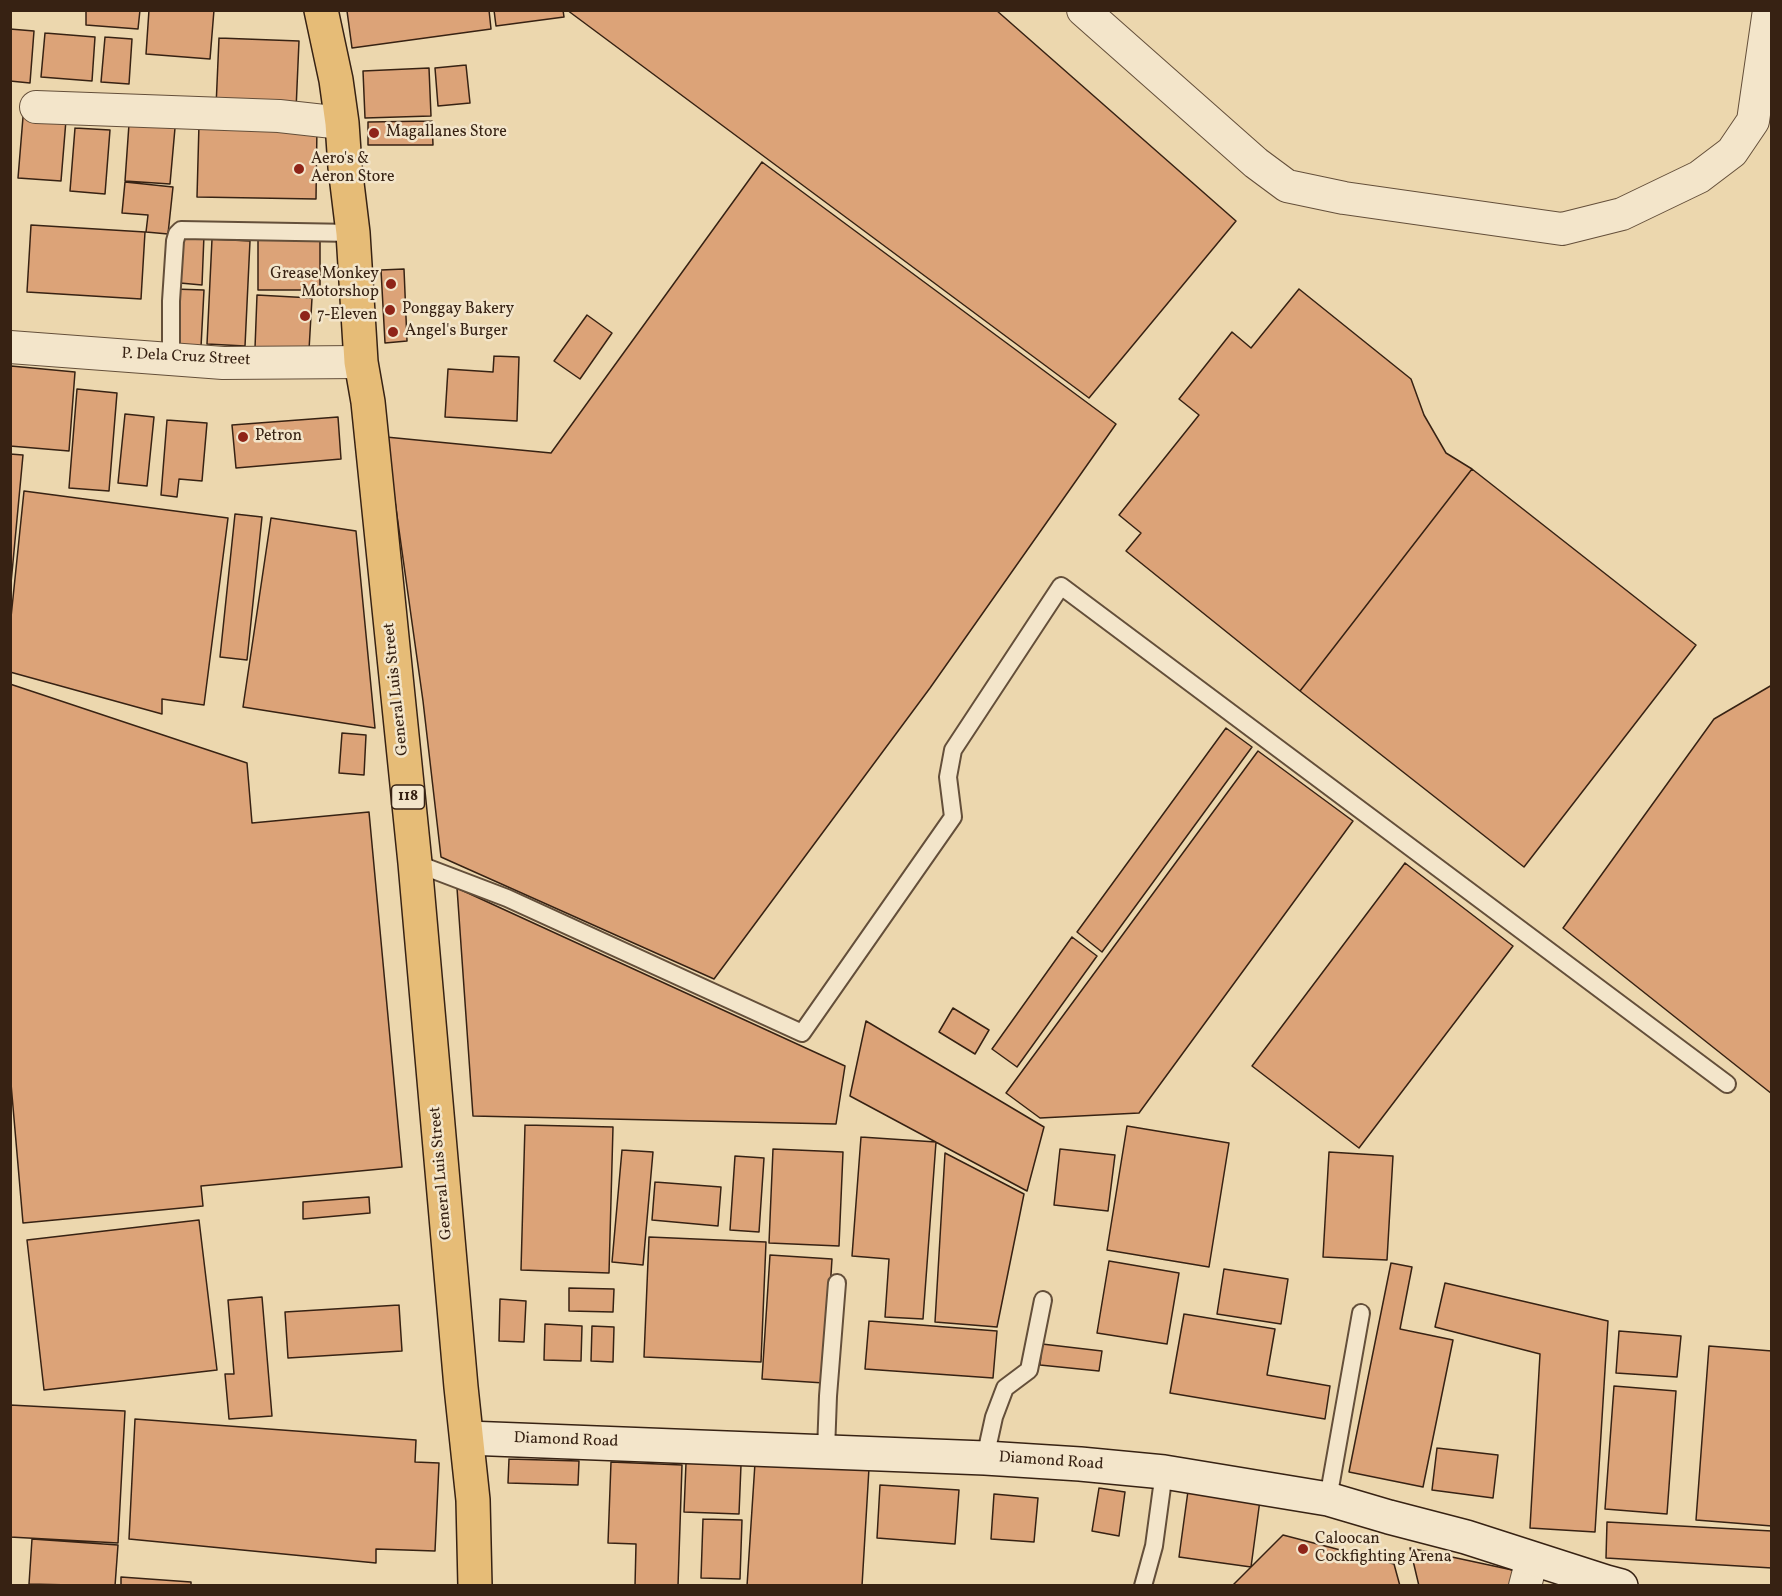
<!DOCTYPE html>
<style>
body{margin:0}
#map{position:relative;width:1782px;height:1596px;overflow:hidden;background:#ecd7ae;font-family:Vollkorn,serif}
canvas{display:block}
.frame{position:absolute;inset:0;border:12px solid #372213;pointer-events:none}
</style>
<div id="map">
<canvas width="1782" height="1596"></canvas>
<div class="frame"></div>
</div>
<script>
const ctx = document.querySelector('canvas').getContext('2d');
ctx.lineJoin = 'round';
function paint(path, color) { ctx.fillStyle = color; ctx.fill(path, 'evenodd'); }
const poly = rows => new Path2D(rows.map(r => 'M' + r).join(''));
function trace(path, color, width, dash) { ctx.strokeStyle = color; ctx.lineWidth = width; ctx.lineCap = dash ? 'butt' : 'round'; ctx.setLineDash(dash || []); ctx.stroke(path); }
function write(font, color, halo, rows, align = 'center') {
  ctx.font = font + ' Vollkorn,serif'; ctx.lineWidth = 5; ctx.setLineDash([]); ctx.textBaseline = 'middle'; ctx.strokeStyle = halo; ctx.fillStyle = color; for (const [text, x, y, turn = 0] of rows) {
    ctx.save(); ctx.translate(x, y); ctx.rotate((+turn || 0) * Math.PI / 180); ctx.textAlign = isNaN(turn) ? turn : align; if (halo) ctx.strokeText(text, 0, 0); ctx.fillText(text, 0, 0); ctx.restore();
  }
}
const building = poly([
 [86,10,140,10,138,29,86,25,86,10],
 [149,10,214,10,210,59,146,54,149,10],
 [489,10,491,29,352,48,347,11,489,10],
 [494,10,563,10,564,17,496,26,494,10],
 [567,10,996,10,1236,221,1089,398,567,10],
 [10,29,34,31,30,83,10,81,10,29],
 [45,33,95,37,92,81,41,77,45,33],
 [105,37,132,39,129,84,101,82,105,37],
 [219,38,299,41,296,110,216,107,219,38],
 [466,65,470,103,438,106,435,68,466,65],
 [429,68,431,116,365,118,363,71,429,68],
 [23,117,66,120,61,181,18,178,23,117],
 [432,121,433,145,368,145,368,122,432,121],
 [129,124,175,128,170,184,125,181,129,124],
 [199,124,317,125,316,199,197,197,199,124],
 [75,128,110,130,105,194,70,191,75,128],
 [762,162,1116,424,930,688,714,979,441,857,423,701,386,437,551,453,762,162],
 [125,182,173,187,168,234,146,232,148,215,122,213,125,182],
 [31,225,145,232,141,299,27,292,31,225],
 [182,233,204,235,202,285,180,283,182,233],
 [258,238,320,239,320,290,258,290,258,238],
 [212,239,250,241,245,346,207,344,212,239],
 [404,269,407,341,385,343,381,270,404,269],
 [174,289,204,290,201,347,171,345,174,289],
 [1299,289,1411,379,1424,415,1446,453,1472,469,1300,691,1126,551,1141,533,1119,515,1199,415,1179,399,1232,332,1251,348,1299,289],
 [257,295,312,298,309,350,255,348,257,295],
 [587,315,612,333,580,379,554,361,587,315],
 [494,356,519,357,517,421,445,417,448,369,493,372,494,356],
 [11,366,75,372,69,451,10,446,11,366],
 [77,389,117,393,109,491,69,488,77,389],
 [125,414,154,417,147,486,118,483,125,414],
 [338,417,341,459,236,468,232,425,338,417],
 [167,420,207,423,202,481,179,479,177,497,161,495,167,420],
 [10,454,23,455,10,594,10,454],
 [1472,469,1696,645,1524,867,1300,691,1472,469],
 [24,491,228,518,204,705,162,699,162,714,10,672,10,627,24,491],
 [235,514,262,517,247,660,220,657,235,514],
 [271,518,356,531,375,728,243,707,271,518],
 [10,684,247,763,252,823,369,812,402,1167,201,1186,203,1206,23,1223,10,1072,10,684],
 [1772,685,1772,1094,1563,928,1714,719,1772,685],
 [1226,728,1252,747,1102,952,1077,932,1226,728],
 [342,733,366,735,364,775,339,773,342,733],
 [1258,751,1353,821,1139,1113,1040,1118,1006,1093,1258,751],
 [1405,863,1513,946,1359,1148,1252,1066,1405,863],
 [457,888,845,1066,836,1124,473,1116,457,888],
 [1072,937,1097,956,1017,1067,992,1049,1072,937],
 [953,1008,989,1030,975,1054,939,1032,953,1008],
 [866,1021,1044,1127,1027,1191,850,1096,866,1021],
 [525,1125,613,1127,609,1273,521,1270,525,1125],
 [1127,1126,1229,1143,1209,1267,1107,1250,1127,1126],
 [861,1137,936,1142,923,1319,885,1317,889,1259,852,1256,861,1137],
 [773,1149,843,1152,839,1246,769,1243,773,1149],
 [1060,1149,1115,1155,1108,1211,1054,1205,1060,1149],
 [622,1150,653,1152,643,1265,612,1262,622,1150],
 [1329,1152,1393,1156,1387,1260,1323,1257,1329,1152],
 [945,1153,1024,1194,997,1327,935,1322,945,1153],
 [735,1156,764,1158,759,1232,730,1230,735,1156],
 [655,1182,721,1187,718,1226,652,1220,655,1182],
 [369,1197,370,1213,303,1219,303,1202,369,1197],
 [199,1220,217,1370,44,1390,27,1240,199,1220],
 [649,1237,766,1242,761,1362,644,1357,649,1237],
 [770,1255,832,1259,824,1383,762,1379,770,1255],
 [1109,1261,1179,1273,1167,1344,1097,1333,1109,1261],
 [1391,1263,1412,1267,1400,1329,1453,1340,1423,1487,1349,1472,1391,1263],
 [1224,1269,1288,1279,1281,1324,1217,1314,1224,1269],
 [1445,1283,1608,1321,1595,1532,1530,1528,1540,1354,1435,1327,1445,1283],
 [569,1288,614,1289,613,1312,569,1311,569,1288],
 [262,1297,272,1416,229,1419,225,1374,234,1374,228,1300,262,1297],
 [500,1299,526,1301,524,1342,499,1341,500,1299],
 [399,1305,402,1351,288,1358,285,1312,399,1305],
 [1184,1314,1275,1329,1267,1375,1330,1386,1325,1419,1170,1393,1184,1314],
 [869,1321,997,1331,993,1378,865,1369,869,1321],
 [545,1324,582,1326,581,1361,544,1360,545,1324],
 [592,1326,614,1327,613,1362,591,1361,592,1326],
 [1619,1331,1681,1336,1677,1377,1616,1373,1619,1331],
 [1042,1344,1102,1351,1099,1371,1040,1365,1042,1344],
 [1709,1346,1772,1351,1772,1526,1696,1520,1709,1346],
 [1614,1386,1676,1391,1667,1514,1605,1509,1614,1386],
 [10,1405,125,1411,118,1543,10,1537,10,1405],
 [135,1419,416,1440,415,1462,439,1463,435,1551,376,1549,376,1563,129,1539,135,1419],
 [1437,1448,1498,1455,1493,1498,1432,1490,1437,1448],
 [509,1459,579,1461,578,1485,508,1483,509,1459],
 [611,1462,682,1465,678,1586,635,1586,636,1544,608,1543,611,1462],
 [686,1463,741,1465,739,1514,684,1512,686,1463],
 [755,1463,869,1468,862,1586,747,1586,755,1463],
 [880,1485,959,1490,955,1544,877,1538,880,1485],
 [1099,1488,1125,1492,1119,1536,1092,1531,1099,1488],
 [1188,1491,1260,1500,1251,1567,1179,1557,1188,1491],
 [994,1494,1038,1498,1034,1542,991,1539,994,1494],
 [703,1519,742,1520,740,1579,701,1578,703,1519],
 [1607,1522,1772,1531,1772,1568,1606,1558,1607,1522],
 [1283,1535,1394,1564,1400,1586,1232,1586,1283,1535],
 [32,1539,118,1545,115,1586,29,1584,32,1539],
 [1410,1548,1517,1571,1514,1586,1419,1586,1410,1548],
 [121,1577,191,1582,191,1586,121,1586,121,1577]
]);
paint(building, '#dca378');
trace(building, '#372213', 1.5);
const lane = poly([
 [171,358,171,301,175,241,177,234,181,230,353,233],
 [415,863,507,898,802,1033,953,817,948,777,953,750,1061,586,1727,1084],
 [826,1451,828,1396,837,1283],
 [985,1458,994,1417,1005,1388,1029,1370,1043,1300],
 [1328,1499,1361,1313],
 [1143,1586,1154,1546,1164,1472]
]);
const street = poly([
 [1083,10,1256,163,1287,186,1344,198,1562,229,1622,214,1699,177,1732,152,1753,121,1769,10],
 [36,107,279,116,342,123],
 [10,347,223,363,361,362],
 [1525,1586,1532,1559]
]);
const secondary = poly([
 [467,1438,985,1458,1080,1464,1164,1472,1328,1499,1389,1517,1466,1537,1606,1582,1621,1586]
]);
const primary = poly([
 [321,10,336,80,342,123,345,167,353,233,361,362,368,402,415,863,461,1387,473,1500,475,1586]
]);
trace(lane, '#644f3a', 20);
trace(street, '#644f3a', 34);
trace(secondary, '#372213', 36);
trace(primary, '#372213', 36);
trace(lane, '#f3e5ca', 16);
trace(street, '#f3e5ca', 32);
trace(secondary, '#f3e5ca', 33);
trace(primary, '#e6bc77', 33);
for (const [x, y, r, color] of [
 [374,133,6,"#8f2418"],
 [299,169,6,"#8f2418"],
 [391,284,6,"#8f2418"],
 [390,310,6,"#8f2418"],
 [305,316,6,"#8f2418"],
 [393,332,6,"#8f2418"],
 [243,437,6,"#8f2418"],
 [1303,1549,6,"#8f2418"]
]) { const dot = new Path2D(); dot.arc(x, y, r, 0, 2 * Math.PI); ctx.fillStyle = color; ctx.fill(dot); trace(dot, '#f3e5ca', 2); }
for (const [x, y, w] of [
 [408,797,33]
]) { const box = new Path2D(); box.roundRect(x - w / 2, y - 12, w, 24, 4.5); ctx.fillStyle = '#f3e5ca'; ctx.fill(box); trace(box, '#372213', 1.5); }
write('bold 15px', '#372213', null, [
 ["118",408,797]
]);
write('16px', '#372213', '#f3e5ca', [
 ["Magallanes Store",386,133],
 ["Aero's &",311,160],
 ["Aeron Store",311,178],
 ["Grease Monkey",379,275,"right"],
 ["Motorshop",379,293,"right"],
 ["Ponggay Bakery",402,310],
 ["7-Eleven",317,316],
 ["Angel's Burger",405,332],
 ["Petron",255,437],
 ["Caloocan",1315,1540],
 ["Cockfighting Arena",1315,1558]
], 'left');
write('16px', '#372213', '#f3e5ca', [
 ["P. Dela Cruz Street",186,358,3],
 ["General Luis Street",397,689,-96],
 ["General Luis Street",442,1173,-95],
 ["Diamond Road",566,1441,2],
 ["Diamond Road",1051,1462,4]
]);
</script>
